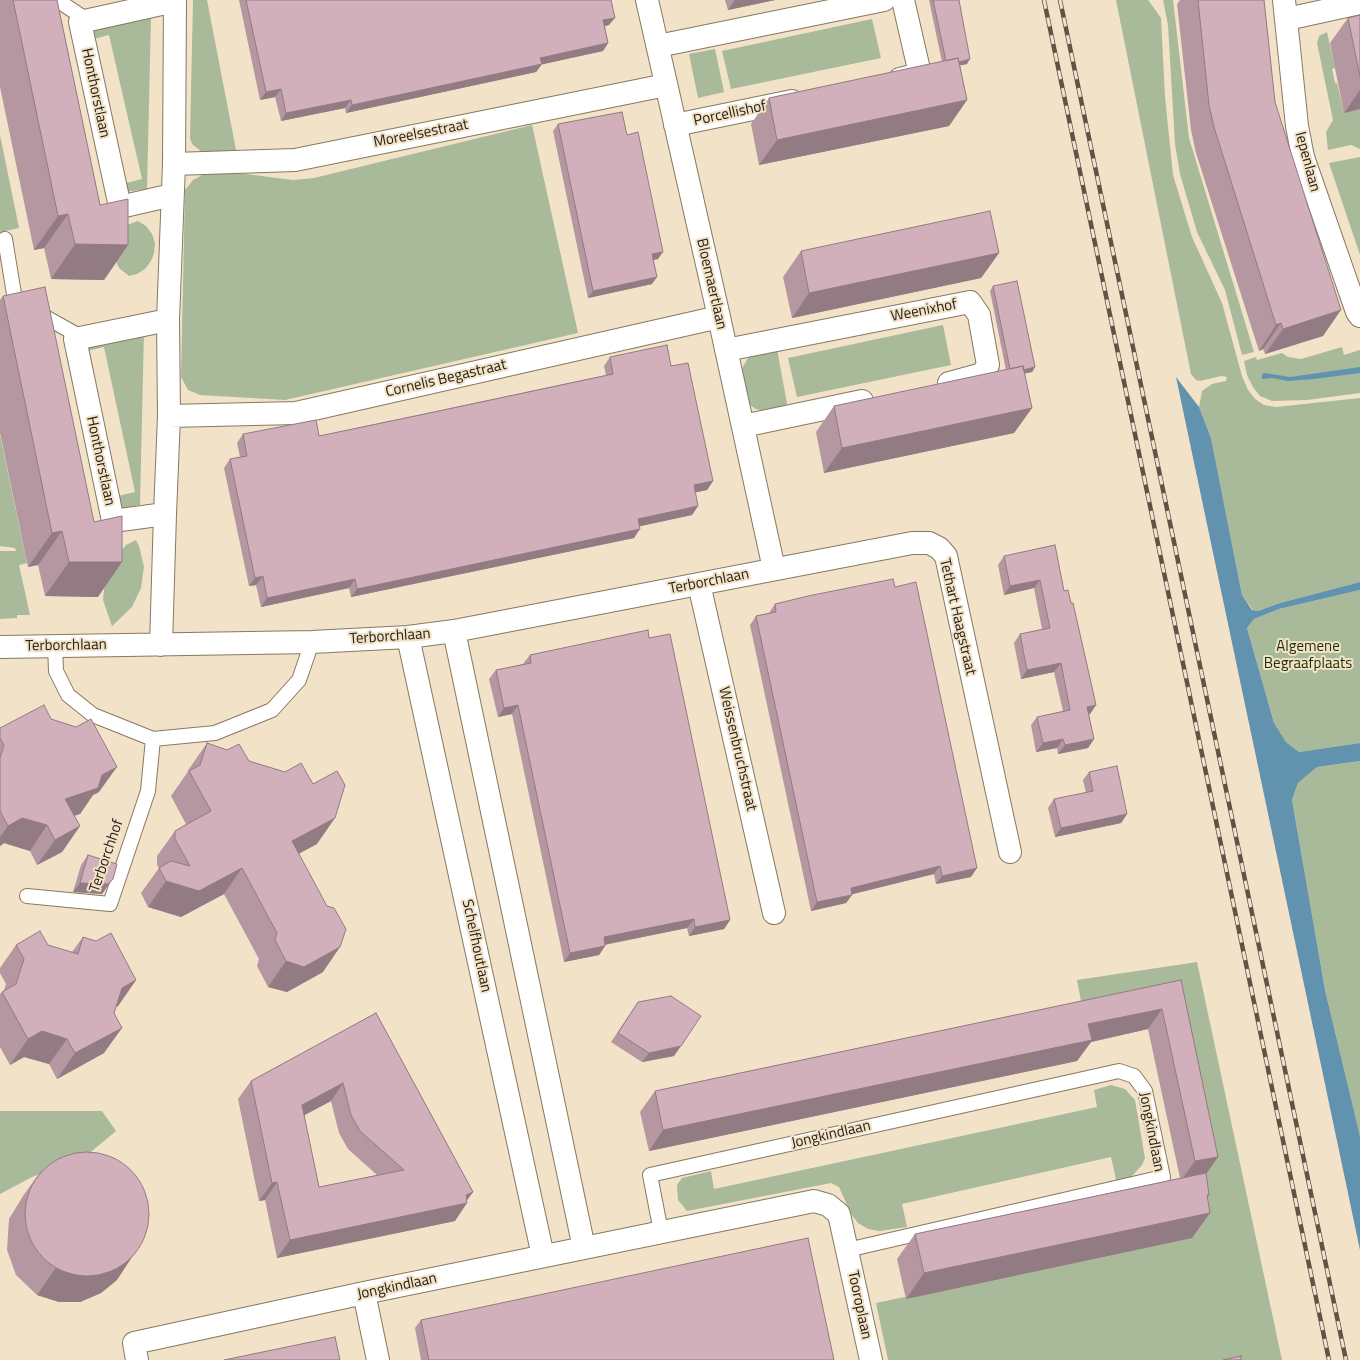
<!DOCTYPE html>
<style>
body{margin:0}
canvas{display:block;background:#f2e2c7}
</style>
<canvas width="1360" height="1360"></canvas>
<script>
const ctx = document.querySelector('canvas').getContext('2d');
ctx.lineJoin = 'round';
function paint(path, color) { ctx.fillStyle = color; ctx.fill(path, 'evenodd'); }
const poly = rows => new Path2D(rows.map(r => 'M' + r).join(''));
function trace(path, color, width, dash) { ctx.strokeStyle = color; ctx.lineWidth = width; ctx.lineCap = dash ? 'butt' : 'round'; ctx.setLineDash(dash || []); ctx.stroke(path); }
function write(font, color, halo, rows, align = 'center') {
  ctx.font = font + ' "Titillium Web",sans-serif'; ctx.lineWidth = 4; ctx.setLineDash([]); ctx.textBaseline = 'middle'; ctx.strokeStyle = halo; ctx.fillStyle = color; for (const [text, x, y, turn = 0] of rows) {
    ctx.save(); ctx.translate(x, y); ctx.rotate((+turn || 0) * Math.PI / 180); ctx.textAlign = isNaN(turn) ? turn : align; if (halo) ctx.strokeText(text, 0, 0); ctx.fillText(text, 0, 0); ctx.restore();
  }
}
paint(poly([
 [193,0,207,0,237,155,203,153,192,144,190,138],
 [1116,0,1148,0,1161,18,1165,97,1173,175,1192,237,1222,303,1242,376,1248,390,1255,399,1264,405,1276,407,1360,398,1360,582,1280,603,1258,611,1253,610,1242,595,1211,438,1199,407,1202,391,1212,384,1226,381,1227,377,1221,376,1200,381,1196,380,1191,374],
 [1163,0,1173,0,1189,138,1254,352,1242,355,1225,290,1197,232,1180,174,1175,144,1168,25],
 [151,17,147,189,124,192,122,184,142,179,109,35,89,40,85,29],
 [872,19,881,58,731,89,722,51],
 [1327,32,1335,68,1332,69,1335,83,1337,83,1344,112,1360,109,1360,149,1351,145,1328,150,1326,132,1333,120,1317,43,1319,36],
 [715,49,724,92,698,98,689,54],
 [532,125,578,333,285,400,200,395,188,390,181,377,185,190,193,180,204,174,222,171,293,180,314,178],
 [0,135,19,228,0,232],
 [1360,157,1360,255,1329,163],
 [138,221,146,226,152,234,155,243,154,253,151,261,145,269,137,274,129,276,119,268,115,259,127,225],
 [943,325,951,365,797,397,788,358],
 [144,331,140,505,117,509,114,497,135,492,104,347,83,352,81,344],
 [1342,347,1344,355,1360,350,1360,393,1307,400,1272,401,1260,396,1253,387,1247,375,1244,361,1256,357,1257,360,1282,353,1288,357,1301,359],
 [777,349,788,409,767,412,756,409,747,403,738,375,748,358,756,352],
 [0,435,27,563,19,565,30,615,17,615,17,618,0,619,0,551,16,551,15,548,0,546],
 [136,540,139,546,144,567,141,588,132,607,112,626,103,600,105,580,113,561,126,545],
 [1360,590,1360,743,1299,752,1286,742,1274,723,1247,628,1254,619,1279,609],
 [1360,761,1360,1136,1325,990,1292,800,1298,783,1317,767],
 [1197,962,1282,1360,888,1360,876,1303,1190,1237,1164,1000,1084,1017,1077,980],
 [1111,1085,1125,1089,1135,1100,1145,1158,1142,1165,1131,1177,1116,1180,1111,1157,902,1204,907,1227,879,1231,868,1229,858,1223,851,1214,839,1187,831,1183,687,1211,678,1200,677,1185,682,1178,711,1171,714,1189,1097,1107,1094,1090],
 [0,1111,102,1111,116,1131,86,1156,32,1177,0,1194]
]), '#a9ba9a');
paint(poly([
 [1360,367,1360,373,1314,379,1288,381,1272,378,1262,379,1262,374,1265,373,1290,377],
 [1176,377,1199,407,1211,438,1242,595,1252,610,1258,611,1280,603,1360,582,1360,590,1279,609,1254,619,1247,628,1274,723,1286,742,1299,752,1360,743,1360,761,1317,767,1298,783,1292,800,1325,990,1360,1136,1360,1250]
]), '#6192ae');
const service = poly([
 [57,0,87,20],
 [5,239,15,300,81,337],
 [55,646,56,671,68,695,93,715,153,739,215,733,272,710,299,680,312,642],
 [27,896,110,904,148,791,153,739],
 [661,1232,650,1175,1119,1071,1134,1076,1145,1091,1163,1177,847,1250]
]);
const minor = poly([
 [647,0,719,317,774,569],
 [1284,0,1297,126,1303,157,1357,312,1360,316],
 [1287,19,1360,3],
 [658,46,884,0],
 [900,79,920,74,903,0],
 [675,125,792,101],
 [174,164,295,160,666,85],
 [172,195,120,207,80,22,175,1],
 [726,350,970,302,979,315,988,365,982,374,949,383],
 [169,416,296,413,719,317],
 [743,426,862,401],
 [165,514,169,416,168,320,174,164,175,0],
 [699,584,774,913],
 [454,631,584,1248],
 [408,637,543,1256],
 [161,645,165,514,113,521,75,339,168,320],
 [0,647,312,642,408,637,454,631,912,543,929,543,939,548,946,556,1010,852],
 [364,1293,378,1360],
 [137,1360,134,1343,364,1293,814,1201,828,1205,839,1214,871,1360]
]);
trace(service, '#877960', 16);
trace(minor, '#877960', 24);
trace(service, '#fff', 14);
trace(minor, '#fff', 22);
const rail = poly([
 [1044,0,1329,1360],
 [1060,0,1346,1360]
]);
trace(rail, '#5d5446', 4.5);
trace(rail, '#f2e2c7', 3, [9]);
paint(poly([
 [0,0,57,0,100,205,128,245,104,280,51,279,44,248,34,250,0,87],
 [239,0,611,0,609,25,605,26,608,43,603,51,542,64,536,72,346,113,345,108,281,121,275,97,260,100],
 [725,0,775,0,728,10],
 [929,0,959,0,967,64,960,65,967,100,949,126,759,165,751,124,769,98,942,62],
 [1180,0,1264,0,1275,102,1323,336,1265,354,1263,349,1259,351,1196,153,1191,130,1177,4],
 [1360,15,1360,109,1344,113,1330,43,1348,18],
 [558,124,627,135,658,259,654,260,652,284,588,298,553,131],
 [801,251,999,253,981,278,792,318,783,277],
 [993,286,1035,367,1032,372,1024,373,1032,408,1014,433,824,473,816,432,834,406,1006,370,990,291],
 [3,296,98,597,45,596,38,565,28,567,0,433,0,300],
 [610,357,671,366,713,481,707,490,695,492,698,506,692,515,639,526,634,538,351,597,349,588,261,607,256,585,249,586,224,468,230,459,240,457,237,443,243,434,319,436,606,375,604,366],
 [1004,556,1064,591,1071,603,1096,705,1090,714,1088,714,1094,739,1088,748,1058,754,1057,748,1036,752,1031,725,1037,717,1063,711,1054,672,1021,679,1014,643,1020,634,1042,629,1034,588,1004,595,998,565],
 [895,587,971,877,936,884,934,874,852,894,846,903,811,911,750,625,756,616,769,613,775,604],
 [649,638,730,920,724,929,689,936,687,928,605,945,605,946,599,955,564,962,512,714,498,717,489,679,496,670,523,664,530,655],
 [51,719,99,792,93,795,80,814,74,816,80,826,62,852,37,865,30,851,4,843,0,846,0,728],
 [207,743,249,761,317,844,299,853,323,972,287,992,268,987,257,966,259,959,224,894,181,917,148,907,141,893,159,868,157,865,157,856,175,831,186,824,171,796,187,773,189,769],
 [1089,772,1127,814,1121,823,1055,837,1048,808,1054,799,1086,793,1083,780],
 [88,855,106,888,102,894,73,892,81,865],
 [83,937,136,980,118,1006,116,1007,104,1053,57,1079,49,1064,24,1057,10,1065,0,1047,0,994,4,990,6,984,0,973,0,968,16,945,48,945,72,952],
 [1181,980,1218,1157,1206,1174,1207,1198,1192,1238,906,1299,897,1259,915,1234,1180,1178,1148,1029,1091,1042,1077,1061,649,1151,640,1112,655,1091],
 [638,1002,674,1056,642,1062,611,1042],
 [376,1013,473,1192,467,1200,455,1221,277,1258,265,1200,259,1201,238,1099,251,1081],
 [331,1101,339,1133,348,1149,377,1175,319,1187,304,1115],
 [41,1171,117,1280,101,1293,80,1302,59,1302,37,1295,16,1275,7,1250,9,1219,23,1196],
 [421,1320,834,1360,421,1360,415,1328]
]), '#b497a1');
paint(poly([
 [735,0,775,0,728,10],
 [615,18,609,25,598,28,603,20],
 [608,43,603,51,535,66,540,58],
 [970,59,967,64,943,69,946,64],
 [542,64,536,72,346,113,352,105],
 [281,89,275,97,260,100,266,92],
 [1360,90,1360,109,1344,113],
 [351,100,345,108,281,121,286,113],
 [967,100,949,126,759,165,777,140],
 [68,214,44,248,34,250,58,216],
 [75,244,128,245,104,280,51,279],
 [663,252,658,259,647,261,652,254],
 [999,253,981,278,792,318,809,293],
 [657,277,652,284,588,298,593,291],
 [1341,310,1323,336,1265,354,1283,329],
 [1281,323,1263,349,1259,351,1276,325],
 [1035,367,1032,372,1008,377,1011,372],
 [1032,408,1014,433,824,473,842,448],
 [713,481,707,490,688,494,694,485],
 [698,506,692,515,632,528,638,519],
 [640,529,634,538,351,597,357,589],
 [62,531,38,565,28,567,52,533],
 [69,562,122,562,98,597,45,596],
 [263,576,256,585,249,586,255,578],
 [355,579,349,588,261,607,267,598],
 [1040,580,1034,588,1004,595,1010,586],
 [1061,663,1054,672,1021,679,1027,670],
 [518,705,512,714,498,717,504,708],
 [1096,705,1090,714,1081,716,1087,707],
 [1063,739,1057,748,1036,752,1043,743],
 [1094,739,1088,748,1058,754,1065,745],
 [117,767,99,792,93,795,80,814,47,824,65,799,102,775],
 [1127,814,1121,823,1055,837,1061,828],
 [22,818,47,825,30,851,4,843,0,846,0,837,8,826],
 [335,818,317,844,274,867,292,841],
 [80,826,62,852,37,865,55,840],
 [940,866,934,874,845,896,851,888],
 [242,868,224,894,181,917,148,907,166,881],
 [977,868,971,877,936,884,942,876],
 [113,879,102,894,73,892,80,883],
 [852,895,846,903,811,911,817,902],
 [694,919,687,928,597,946,604,937],
 [730,920,724,929,689,936,695,927],
 [605,946,599,955,564,962,570,953],
 [340,947,323,972,287,992,268,987,286,961],
 [136,980,118,1006,104,1013,122,988],
 [1162,1009,1148,1029,1091,1042,1077,1061,649,1151,663,1130,1088,1024],
 [122,1028,104,1053,57,1079,75,1053],
 [42,1031,67,1039,49,1064,24,1057,10,1065,28,1039],
 [681,1046,674,1056,642,1062,649,1053],
 [343,1083,331,1101,290,1123,302,1105],
 [1218,1157,1204,1177,1180,1182,1195,1161],
 [277,1182,265,1200,259,1201,272,1183],
 [473,1192,464,1204,467,1203,455,1221,277,1258,290,1240,466,1195],
 [1209,1195,1194,1216,1210,1213,1192,1238,906,1299,924,1273],
 [134,1254,117,1280,101,1293,80,1302,59,1302,37,1295,55,1269]
]), '#927b83');
const building = poly([
 [13,0,57,0,100,205,128,199,128,245,75,244,68,214,58,216,13,0],
 [246,0,611,0,615,18,603,20,608,43,540,58,542,64,352,105,351,100,286,113,281,89,266,92,246,0],
 [933,0,959,0,970,59,959,62,958,58,946,61,933,0],
 [1198,0,1264,0,1275,102,1341,310,1283,329,1281,323,1276,325,1214,127,1209,105,1198,0],
 [1360,15,1360,77,1348,18,1360,15],
 [958,58,967,100,777,140,769,98,958,58],
 [622,112,627,135,638,132,663,252,652,254,657,277,593,291,558,124,622,112],
 [990,211,999,253,809,293,801,251,990,211],
 [1017,281,1035,367,1023,370,1023,366,1010,369,993,286,1017,281],
 [45,287,94,522,122,516,122,562,69,562,62,531,52,533,3,296,45,287],
 [667,345,671,366,688,363,713,481,694,485,698,506,638,519,640,529,357,589,355,579,267,598,263,576,255,578,230,459,247,456,243,434,316,420,319,436,420,415,613,374,610,357,667,345],
 [1023,366,1032,408,842,448,834,406,1023,366],
 [1055,545,1064,591,1068,590,1071,603,1073,603,1096,705,1087,707,1094,739,1065,745,1063,739,1043,743,1037,717,1070,710,1061,663,1027,670,1020,634,1050,628,1040,580,1010,586,1004,556,1055,545],
 [893,579,895,587,916,582,977,868,942,876,940,866,851,888,852,895,817,902,756,616,776,612,775,604,808,596,893,579],
 [648,630,649,638,670,634,730,920,695,927,694,919,604,937,605,946,570,953,518,705,504,708,496,670,531,663,530,655,648,630],
 [44,705,51,719,76,727,91,719,117,767,102,775,98,788,65,799,80,826,55,840,47,825,22,818,8,826,0,811,0,758,4,745,0,738,0,728,44,705],
 [207,743,227,750,239,744,249,761,285,772,301,763,313,784,337,771,345,785,335,818,292,841,327,906,334,908,346,929,340,947,304,967,286,961,275,940,277,933,242,868,199,891,166,881,159,868,171,861,190,866,175,839,175,831,211,811,189,771,200,765,207,743],
 [1117,766,1127,814,1061,828,1054,799,1093,791,1089,772,1117,766],
 [88,855,117,864,113,879,108,884,80,883,88,855],
 [40,931,48,945,78,954,83,937,96,941,111,933,136,980,122,988,114,1013,122,1028,75,1053,67,1039,42,1031,28,1039,2,992,16,984,24,959,16,945,40,931],
 [1181,980,1218,1157,1195,1161,1162,1009,1088,1024,1092,1040,663,1130,655,1091,1181,980],
 [671,996,701,1016,681,1046,649,1053,618,1033,638,1002,671,996],
 [376,1013,473,1192,466,1195,467,1203,290,1240,277,1182,272,1183,251,1081,376,1013],
 [343,1083,351,1115,360,1131,404,1170,319,1187,302,1105,343,1083],
 '25 1214a62 62 0 1 1 124 0a62 62 0 1 1-124 0Z',
 [1206,1173,1209,1195,1207,1195,1210,1213,924,1273,915,1234,1206,1173],
 [808,1238,834,1360,429,1360,421,1320,808,1238],
 [335,1337,340,1360,224,1360,335,1337],
 [1241,1356,1241,1360,1223,1360,1241,1356]
]);
paint(building, '#d1b0bb');
trace(building, '#927b83', 1);
write('15px', '#272117', '#f2e2c7', [
 ["Honthorstlaan",95,93,78],
 ["Porcellishof",730,114,-12],
 ["Moreelsestraat",421,134,-11],
 ["Iepenlaan",1307,162,75],
 ["Bloemaertlaan",711,284,77],
 ["Weenixhof",924,311,-11],
 ["Cornelis Begastraat",446,379,-13],
 ["Honthorstlaan",100,461,78],
 ["Terborchlaan",709,582,-11],
 ["Tethart Haagstraat",957,617,77],
 ["Terborchlaan",390,637,-4],
 ["Terborchlaan",66,646,-1],
 ["Weissenbruchstraat",737,749,77],
 ["Terborchhof",107,856,-71],
 ["Schelfhoutlaan",476,946,78],
 ["Jongkindlaan",1151,1132,79],
 ["Jongkindlaan",831,1135,-13],
 ["Jongkindlaan",397,1287,-12],
 ["Tooroplaan",859,1305,78]
]);
write('15px', '#1b3100', '#f2e2c7', [
 ["Algemene",1308,647],
 ["Begraafplaats",1308,664]
]);
</script>
